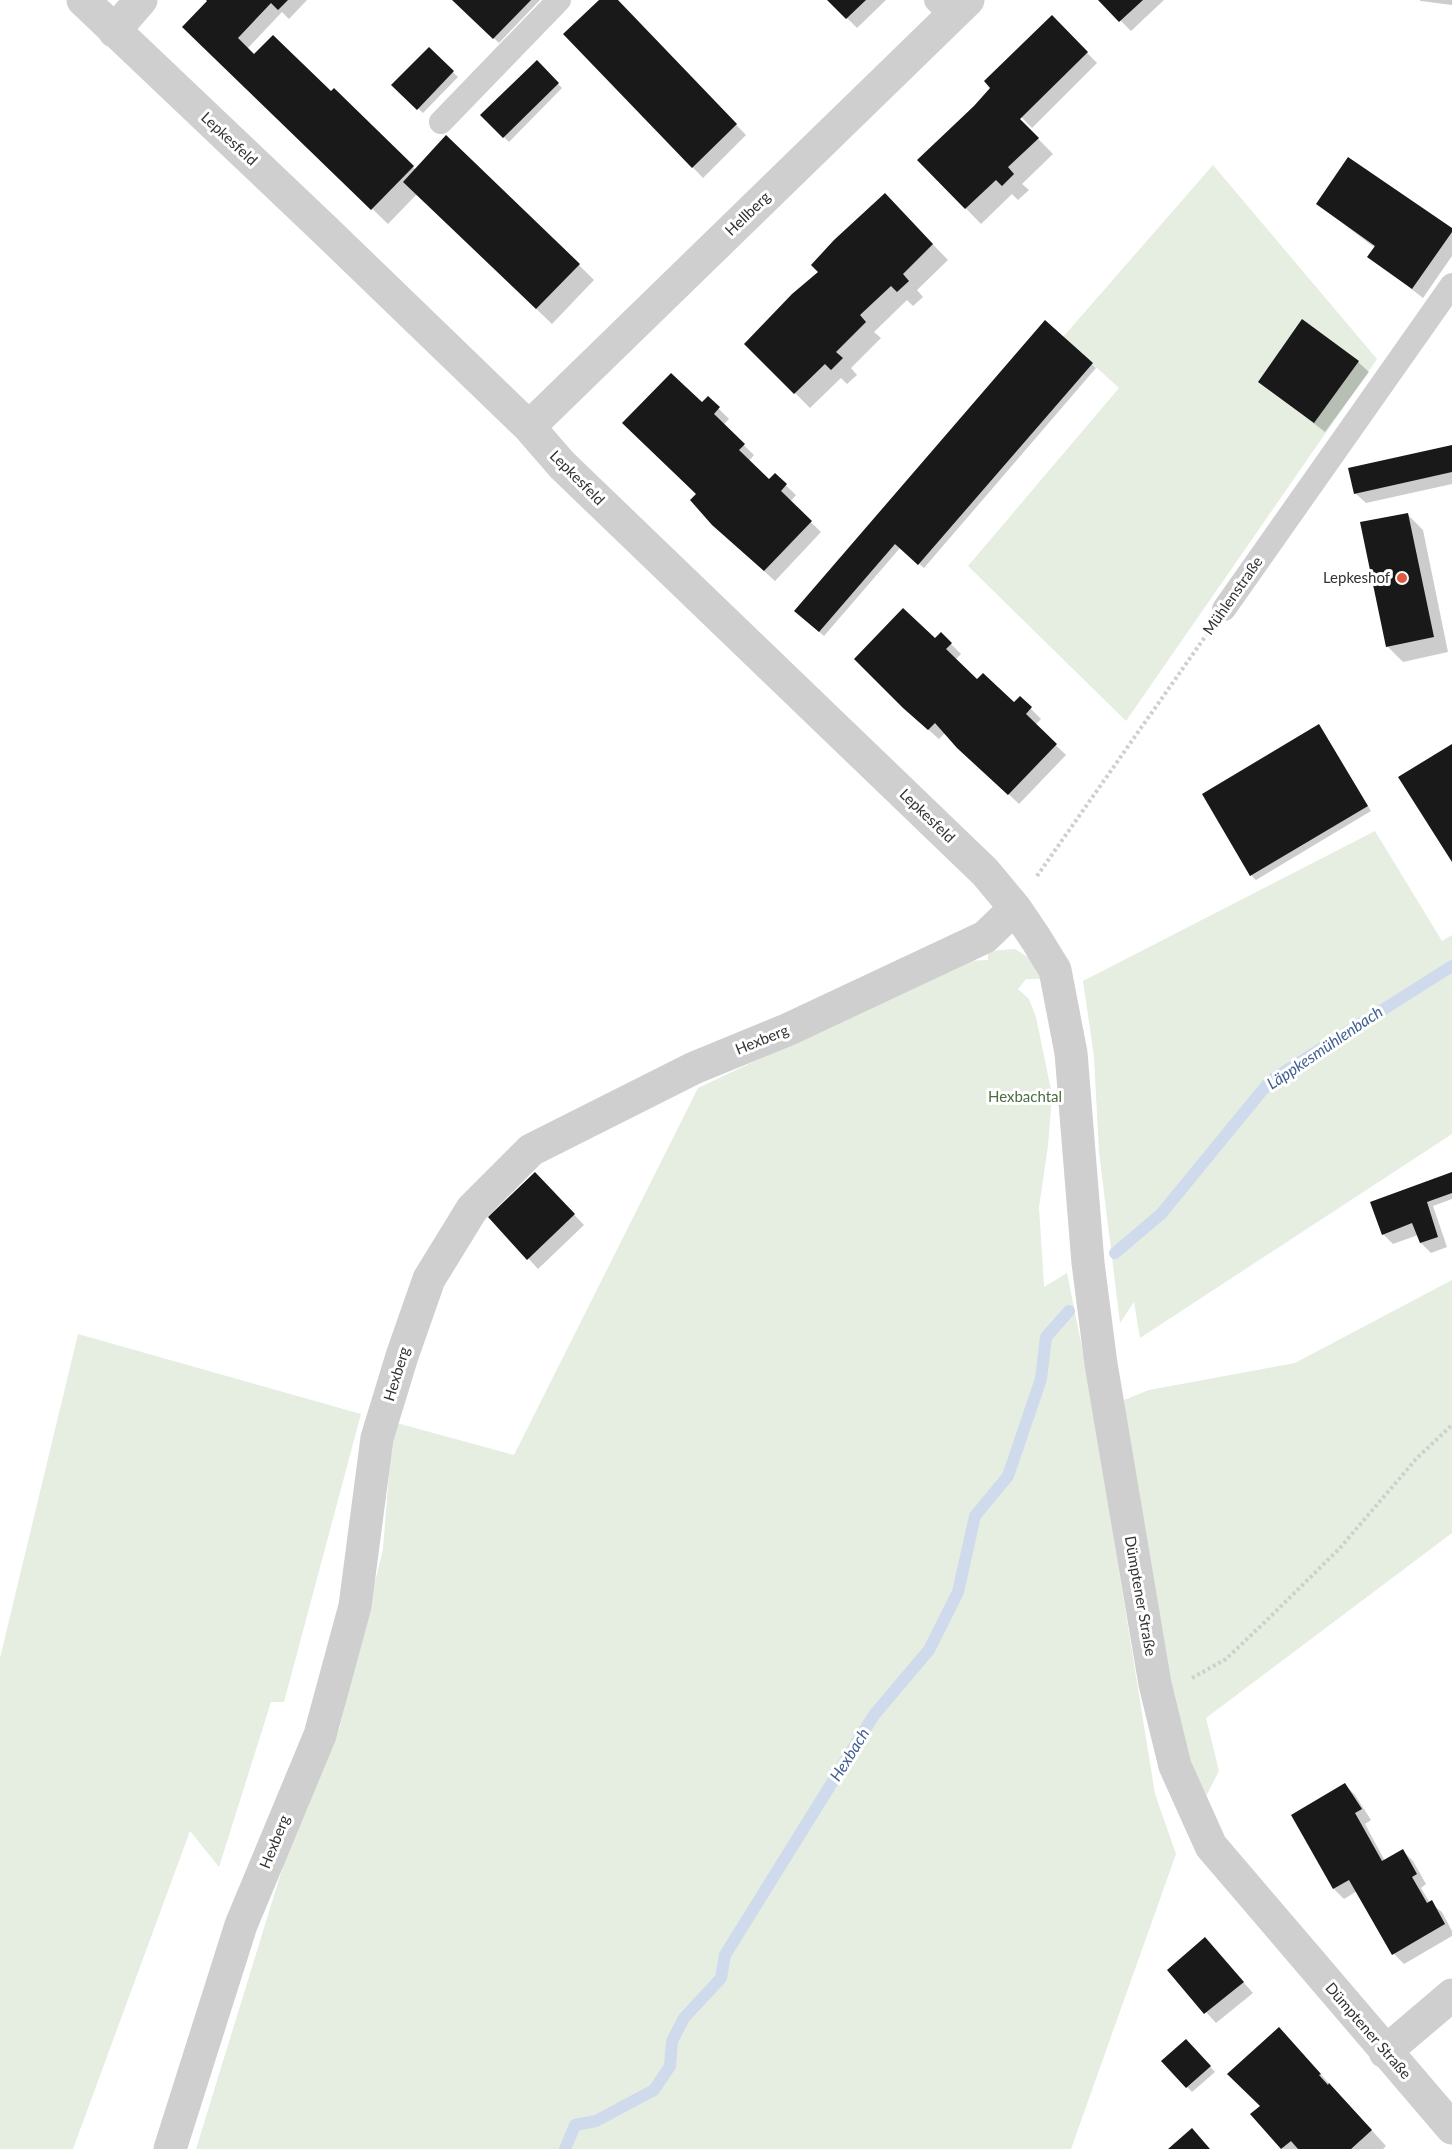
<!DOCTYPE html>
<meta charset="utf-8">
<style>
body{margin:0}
canvas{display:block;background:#fff}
</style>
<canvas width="1452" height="2149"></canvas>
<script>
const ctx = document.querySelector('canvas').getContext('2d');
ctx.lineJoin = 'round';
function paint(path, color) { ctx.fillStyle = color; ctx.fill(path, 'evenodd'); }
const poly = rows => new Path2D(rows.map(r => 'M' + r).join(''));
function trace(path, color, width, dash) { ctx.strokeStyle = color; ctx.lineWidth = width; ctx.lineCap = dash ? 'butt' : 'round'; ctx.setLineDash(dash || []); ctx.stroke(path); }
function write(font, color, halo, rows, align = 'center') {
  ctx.font = font + ' Lato,sans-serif'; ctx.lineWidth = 6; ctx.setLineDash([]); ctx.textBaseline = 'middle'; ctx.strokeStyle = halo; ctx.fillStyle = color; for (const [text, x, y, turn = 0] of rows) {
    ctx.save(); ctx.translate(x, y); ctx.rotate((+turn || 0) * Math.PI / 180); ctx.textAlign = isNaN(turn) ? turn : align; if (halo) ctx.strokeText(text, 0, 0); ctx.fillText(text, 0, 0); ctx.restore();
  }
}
paint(poly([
 [1213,165,1377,359,1126,721,968,566,1119,388,1063,337],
 [1375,831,1442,941,1452,935,1452,1134,1140,1338,1134,1302,1120,1323,1099,1152,1094,1057,1083,981],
 [1015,949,1048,970,1049,979,1026,979,1018,989,1029,999,1036,1017,1052,1095,1048,1146,1039,1207,1044,1287,1067,1273,1087,1372,1155,1794,1176,1854,1071,2149,196,2149,284,1863,339,1730,383,1549,393,1422,514,1455,698,1088,966,961,988,960,988,951],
 [1452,1280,1452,1533,1206,1718,1219,1771,1202,1804,1169,1696,1114,1404,1149,1390,1295,1363],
 [78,1334,361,1414,284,1702,271,1702,219,1867,190,1831,73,2149,0,2149,0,1658]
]), '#e5eee1');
paint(poly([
 [208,0,307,0,289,19,282,12,247,49,254,56,331,93,334,90,416,170,579,265,594,280,552,324,417,194,388,224,184,27,209,2],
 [454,0,540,0,499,43],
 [601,0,616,0,746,135,703,178,565,34],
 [829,0,886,0,857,28],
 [1100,0,1164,0,1131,31],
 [1419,0,1452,0,1452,5,1421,1],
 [1052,17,1097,63,1032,128,986,81],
 [429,49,458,77,423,113,394,85],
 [537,62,562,88,509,142,482,115],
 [990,90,1053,154,1022,184,1029,190,1018,200,1012,194,981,224,919,160],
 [1317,204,1452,230,1452,256,1423,298,1369,256,1375,248],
 [900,211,948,260,917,290,923,297,913,306,907,300,874,332,881,338,851,368,857,375,847,384,841,378,810,408,746,344],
 [1358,362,1369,372,1325,432,1260,382],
 [1092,364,1096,368,924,568,900,548,824,636,801,616],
 [708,398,729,419,723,425,754,455,749,461,769,481,775,475,796,495,790,502,821,532,775,581,724,535,698,494,702,404],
 [1452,446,1452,484,1366,503,1355,493],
 [1407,514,1423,530,1448,652,1403,662,1387,646],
 [941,634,961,654,955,660,977,681,1014,704,1020,698,1041,719,1035,725,1066,755,1019,804,945,733,939,739,915,718,935,640],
 [1319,726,1371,811,1256,880,1251,875],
 [1452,1173,1452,1199,1433,1206,1447,1247,1431,1253,1421,1243,1418,1235,1393,1244,1383,1234],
 [535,1174,584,1225,538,1269,528,1258],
 [1345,1785,1355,1795,1371,1820,1365,1824,1385,1861,1403,1851,1413,1861,1426,1884,1421,1888,1430,1903,1442,1912,1452,1931,1452,1936,1404,1964,1394,1954,1357,1891,1344,1899,1334,1889,1293,1816],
 [1205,1939,1253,1993,1216,2023,1169,1971],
 [1186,2041,1215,2072,1192,2092,1163,2062],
 [1294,2045,1386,2146,1383,2149,1283,2149,1252,2115,1262,2106]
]), '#0003');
trace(poly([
 [1115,1253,1161,1214,1270,1081,1452,966],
 [565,2149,575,2125,596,2121,654,2090,670,2066,672,2041,684,2018,721,1978,725,1955,874,1715,929,1650,958,1592,975,1516,1008,1476,1041,1379,1046,1337,1069,1311]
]), '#cfdaed', 12);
paint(poly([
 [206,0,288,0,278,10,271,3,238,38,254,54,273,35,331,91,334,88,414,166,371,210,182,27,207,1],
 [452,0,531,0,493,39],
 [599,0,618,0,737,124,692,168,563,34],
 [827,0,866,0,846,19],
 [1098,0,1143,0,1119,22],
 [1052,15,1088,52,1020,119,1039,138,1008,167,1014,174,1002,186,996,180,965,209,917,160,974,106,990,88,984,81],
 [429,47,454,71,417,110,391,85],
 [537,60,559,83,503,138,480,115],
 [446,135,580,264,536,309,403,182],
 [1348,157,1452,228,1452,232,1412,289,1367,257,1375,246,1316,204],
 [885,193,933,244,903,274,909,281,897,292,891,286,860,315,866,322,836,352,843,358,831,370,825,364,794,394,744,344,792,294,818,272,811,265,834,240],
 [1302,319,1359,361,1314,423,1258,382],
 [1045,320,1093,363,918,565,895,544,819,632,794,611],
 [671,373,702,402,708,396,720,407,714,414,745,444,739,450,769,479,775,473,787,484,781,491,812,521,764,571,712,525,690,500,696,494,622,423],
 [1452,445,1452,472,1354,494,1348,468],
 [1408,513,1434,637,1386,647,1360,522],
 [903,608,935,638,941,632,952,643,946,649,977,679,983,673,1014,702,1020,696,1032,707,1026,714,1057,744,1008,795,957,748,935,723,928,730,903,708,854,659],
 [1319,724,1368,806,1250,876,1202,794],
 [1452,744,1452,862,1398,777],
 [535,1172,575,1214,527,1260,488,1217],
 [1452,1172,1452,1193,1427,1202,1438,1237,1420,1243,1412,1223,1382,1235,1370,1202],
 [1345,1783,1362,1809,1355,1813,1382,1861,1403,1849,1417,1874,1412,1877,1427,1903,1432,1900,1445,1924,1392,1955,1349,1880,1333,1889,1291,1815],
 [1205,1937,1244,1982,1204,2014,1167,1970],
 [1279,2027,1321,2074,1319,2075,1328,2085,1329,2083,1372,2130,1351,2149,1298,2149,1291,2141,1281,2149,1250,2114,1260,2106,1227,2074],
 [1186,2039,1211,2066,1186,2088,1161,2061],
 [1192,2128,1210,2149,1168,2149]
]), '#191919');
trace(poly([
 [1037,876,1207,634],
 [1192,1678,1226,1659,1268,1619,1339,1549,1417,1458,1452,1425]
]), '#cfcfcf', 4, [3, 3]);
trace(poly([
 [936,0,951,16],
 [441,122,559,0],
 [1224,609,1452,285]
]), '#cfcfcf', 24);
trace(poly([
 [83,0,325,230,529,427,562,465,985,872,1015,908,1036,939,1055,970,1071,1053,1088,1263,1101,1364,1155,1684,1175,1766,1211,1846,1452,2128],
 [114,31,141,0],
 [529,427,968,0],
 [1385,2052,1452,1995],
 [170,2149,241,1925,320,1735,355,1606,377,1438,402,1356,429,1279,472,1209,531,1150,694,1068,789,1029,985,937,1015,908]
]), '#cfcfcf', 33);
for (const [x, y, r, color] of [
 [1402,578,6,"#e0593d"]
]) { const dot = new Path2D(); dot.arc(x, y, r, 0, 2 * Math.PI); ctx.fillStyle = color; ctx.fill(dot); trace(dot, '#fff', 2); }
write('15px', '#323232', '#fff', [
 ["Lepkesfeld",229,139,43],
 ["Hellberg",748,214,-44],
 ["Lepkesfeld",577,478,45],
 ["Mühlenstraße",1233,596,-55],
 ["Lepkesfeld",927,816,44],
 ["Hexberg",762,1040,-22],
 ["Hexberg",397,1374,-73],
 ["Dümptener Straße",1140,1596,80],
 ["Hexberg",275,1842,-68],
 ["Dümptener Straße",1368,2031,49]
]);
write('15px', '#323232', '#fff', [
 ["Lepkeshof",1390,578]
], 'right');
write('15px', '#4a6e40', '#fff', [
 ["Hexbachtal",1025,1097]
]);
write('italic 16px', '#415f93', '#fff', [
 ["Läppkesmühlenbach",1325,1048,-34],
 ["Hexbach",850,1755,-58]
]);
</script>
